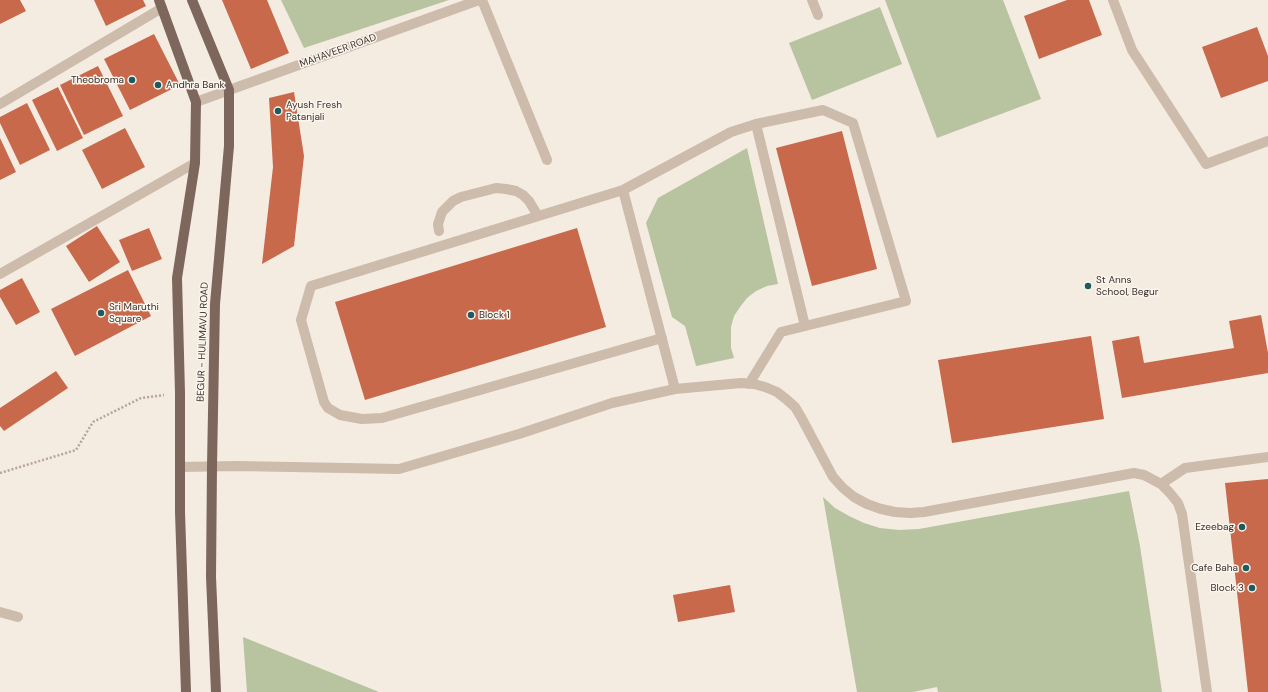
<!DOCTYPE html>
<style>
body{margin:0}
canvas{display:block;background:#f4ebe1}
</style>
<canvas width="1268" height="692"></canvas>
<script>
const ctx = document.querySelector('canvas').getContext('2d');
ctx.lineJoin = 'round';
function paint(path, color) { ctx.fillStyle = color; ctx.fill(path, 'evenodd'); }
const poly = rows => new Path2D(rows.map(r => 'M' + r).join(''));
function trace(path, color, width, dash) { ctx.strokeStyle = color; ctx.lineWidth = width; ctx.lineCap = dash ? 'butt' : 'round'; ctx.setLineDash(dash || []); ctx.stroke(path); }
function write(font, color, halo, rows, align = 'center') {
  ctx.font = font + ' "DM Sans",sans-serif'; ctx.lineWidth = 3; ctx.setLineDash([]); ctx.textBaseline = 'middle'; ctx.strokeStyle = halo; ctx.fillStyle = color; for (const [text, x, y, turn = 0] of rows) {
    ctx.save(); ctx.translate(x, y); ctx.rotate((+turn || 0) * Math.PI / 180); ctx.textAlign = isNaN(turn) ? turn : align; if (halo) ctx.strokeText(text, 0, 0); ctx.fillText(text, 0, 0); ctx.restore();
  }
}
paint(poly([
 [281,0,449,0,304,48],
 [885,0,1003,0,1041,99,937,138],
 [880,7,902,64,812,100,789,43],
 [747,148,778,284,767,286,756,291,747,298,740,307,734,316,731,327,731,348,734,358,696,366,685,326,672,317,646,223,658,198],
 [1129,491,1140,546,1162,692,938,692,937,687,913,692,857,692,823,497,835,508,849,516,864,523,880,528,899,530,919,529],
 [243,637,379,692,247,692]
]), '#b8c4a0');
paint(poly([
 [0,0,20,0,26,11,0,24],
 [94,0,143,0,146,6,106,26],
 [222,0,267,0,289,53,251,69],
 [1067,0,1089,0,1102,35,1039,59,1024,16],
 [1257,27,1268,56,1268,81,1221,98,1202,47],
 [154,34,180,85,130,110,104,59],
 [98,66,123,116,84,135,60,85],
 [58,87,83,138,57,151,32,100],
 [294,92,304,156,294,246,262,264,273,167,269,98],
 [27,103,50,150,20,165,0,123,0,117],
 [125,128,145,167,102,189,82,150],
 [842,131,877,269,812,286,776,148],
 [0,138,16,172,0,180],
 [97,226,120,262,89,282,66,246],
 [149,228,162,259,132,271,119,240],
 [577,228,606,327,365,400,335,302],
 [128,270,151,316,75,356,51,309],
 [22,278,40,312,16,325,0,297,0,290],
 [1261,315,1268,353,1268,373,1122,398,1112,341,1139,336,1144,363,1234,348,1229,321],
 [1091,336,1104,419,952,443,938,360],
 [56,371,68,388,4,431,0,426,0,408],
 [1268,479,1268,692,1248,692,1225,483],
 [730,585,735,612,678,622,673,595]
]), '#c8694b');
trace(poly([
 [0,473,76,450,93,422,141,398,164,395]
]), '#b9a596', 2.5, [2, 2]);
trace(poly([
 [482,0,547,160],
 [812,0,818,15],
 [1113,0,1132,50,1206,164,1268,141],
 [196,102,479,0],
 [0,104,162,8],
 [756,124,805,326],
 [623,190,675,389],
 [439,231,438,224,442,212,453,201,461,197,496,188,506,189,516,191,523,195,529,201,538,216],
 [0,274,195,163],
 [662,338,382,418,362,419,340,415,328,408,324,402,301,320,311,286,623,190,731,132,756,124,823,110,853,123,906,301,781,332,749,384],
 [180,467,237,466,399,469,519,434,612,403,675,389,741,383,754,384,765,387,777,392,786,399,795,407,801,417,833,477,843,488,854,497,867,504,881,509,895,512,910,513,924,512,1134,473,1144,475,1161,484,1170,493,1178,503,1182,514,1207,692],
 [1161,484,1185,468,1268,457],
 [0,612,18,617]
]), '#cdbbac', 10);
trace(poly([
 [159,0,196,102,195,163,177,278,180,393,180,512,186,692],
 [192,0,229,90,229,146,215,304,212,466,211,577,216,692]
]), '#7d675c', 10);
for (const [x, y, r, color] of [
 [132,80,4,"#1f5a5e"],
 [158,85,4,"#1f5a5e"],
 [278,111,4,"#1f5a5e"],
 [1088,286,4,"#1f5a5e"],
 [101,313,4,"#1f5a5e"],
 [471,315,4,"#1f5a5e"],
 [1242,527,4,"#1f5a5e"],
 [1246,568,4,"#1f5a5e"],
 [1252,588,4,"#1f5a5e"]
]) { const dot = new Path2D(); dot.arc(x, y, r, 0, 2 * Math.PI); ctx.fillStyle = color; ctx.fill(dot); trace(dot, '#fbf5ee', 1.5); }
write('10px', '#3b302b', '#fbf5ee', [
 ["MAHAVEER ROAD",338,51,-20],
 ["BEGUR - HULIMAVU ROAD",203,342,-88]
]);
write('10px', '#3b302b', '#fbf5ee', [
 ["Theobroma",124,80,"right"],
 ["Andhra Bank",166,85],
 ["Ayush Fresh",286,105],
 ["Patanjali",286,117],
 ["St Anns",1096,280],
 ["School, Begur",1096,292],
 ["Sri Maruthi",109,307],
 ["Square",109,319],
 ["Block 1",479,315],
 ["Ezeebag",1234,527,"right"],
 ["Cafe Baha",1238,568,"right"],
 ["Block 3",1244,588,"right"]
], 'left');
</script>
